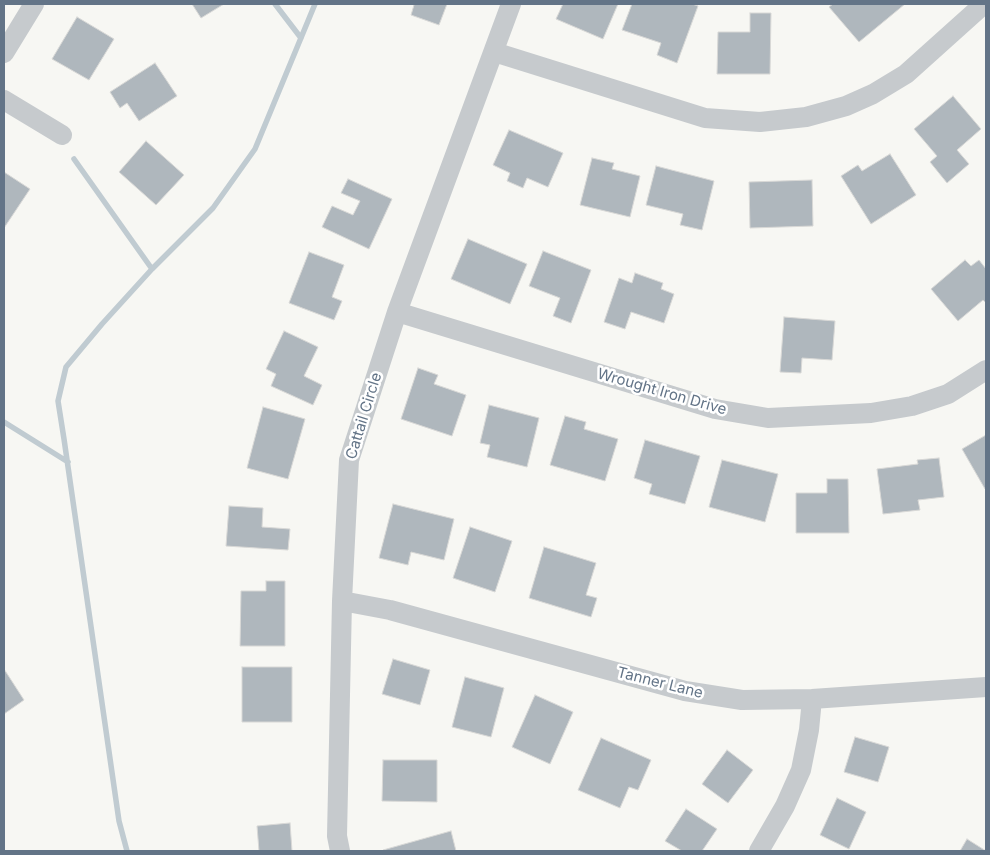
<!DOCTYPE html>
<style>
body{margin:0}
#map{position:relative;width:990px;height:855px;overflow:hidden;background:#f7f7f3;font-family:Inter,sans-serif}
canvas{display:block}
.frame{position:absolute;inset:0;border:5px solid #637487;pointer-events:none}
</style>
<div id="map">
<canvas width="990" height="855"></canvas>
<div class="frame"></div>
</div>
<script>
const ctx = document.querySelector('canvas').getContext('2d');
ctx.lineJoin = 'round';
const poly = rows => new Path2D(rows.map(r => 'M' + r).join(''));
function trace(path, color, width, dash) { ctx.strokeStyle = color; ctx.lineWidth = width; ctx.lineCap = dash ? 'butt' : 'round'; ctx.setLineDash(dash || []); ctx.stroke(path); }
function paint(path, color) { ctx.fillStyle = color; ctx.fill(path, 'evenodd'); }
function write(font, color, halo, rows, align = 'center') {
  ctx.font = font + ' Inter,sans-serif'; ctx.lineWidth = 5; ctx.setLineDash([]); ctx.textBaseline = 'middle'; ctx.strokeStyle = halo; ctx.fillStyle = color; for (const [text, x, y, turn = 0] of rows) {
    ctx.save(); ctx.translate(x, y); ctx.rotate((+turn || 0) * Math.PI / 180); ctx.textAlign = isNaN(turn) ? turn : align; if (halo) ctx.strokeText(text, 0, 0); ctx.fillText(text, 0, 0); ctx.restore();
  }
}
trace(poly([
 [275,4,301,38],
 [74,159,152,269],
 [4,422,68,462],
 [127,851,119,821,64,439,58,401,66,367,102,324,152,269,213,208,255,149,315,4]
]), '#c0cbd1', 5.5);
const building = poly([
 [192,4,224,4,201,18,192,4],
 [411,4,447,4,439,25,411,15,414,5,411,4],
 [563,4,618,4,603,39,556,19,563,4],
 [632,4,692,4,698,6,677,63,657,55,661,43,622,30,632,4],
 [833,4,905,4,859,42,829,7,833,4],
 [750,13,771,13,770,74,717,74,718,32,750,32,750,13],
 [77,17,114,39,89,80,52,59,77,17],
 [155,63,177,96,139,121,127,103,120,108,110,92,155,63],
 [953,96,981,129,957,150,969,164,947,183,930,162,937,156,914,129,953,96],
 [509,130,563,153,548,187,527,178,523,188,507,181,510,173,493,165,509,130],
 [146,141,184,175,156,205,119,172,146,141],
 [890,154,916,195,871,224,841,176,858,165,862,171,890,154],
 [592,158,614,163,612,169,640,176,630,217,580,205,592,158],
 [656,166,714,181,702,230,680,225,683,214,646,205,656,166],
 [4,172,30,189,4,228,4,172],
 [348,179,392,199,369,249,322,227,332,206,353,215,360,201,341,193,348,179],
 [812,180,813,226,750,228,749,182,812,180],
 [468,239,527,264,510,304,451,279,468,239],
 [543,251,591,270,571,323,553,316,560,298,529,286,543,251],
 [309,252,344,265,332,297,342,301,334,320,289,303,309,252],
 [965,260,971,266,979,260,986,269,986,303,983,300,958,321,931,289,965,260],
 [635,273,663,283,661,289,674,294,664,323,631,312,625,329,604,322,619,278,632,283,635,273],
 [784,317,835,321,832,360,802,358,801,373,780,372,784,317],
 [284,331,318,347,304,376,322,385,313,405,271,386,276,374,266,369,284,331],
 [418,368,438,375,434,384,466,395,452,436,401,419,418,368],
 [489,405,539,418,527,467,487,457,490,445,480,443,489,405],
 [263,407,305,419,288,479,247,468,263,407],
 [565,416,586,422,584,429,618,439,605,481,550,465,565,416],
 [986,435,986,489,985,489,962,449,986,435],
 [645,440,700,456,685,504,649,494,652,484,634,478,645,440],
 [939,458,944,497,918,500,920,510,883,514,877,469,918,464,917,460,939,458],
 [722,460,778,474,765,522,709,507,722,460],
 [827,479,848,479,849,533,796,533,796,493,827,493,827,479],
 [393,504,454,519,444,560,411,552,408,565,379,558,393,504],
 [229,506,263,508,262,527,290,529,288,550,226,546,229,506],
 [470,527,512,541,495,592,453,578,470,527],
 [544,547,596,563,586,595,597,598,591,617,529,598,544,547],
 [266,581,285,581,285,646,240,646,241,591,266,591,266,581],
 [393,659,430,670,420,705,382,694,393,659],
 [242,667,292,667,292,722,242,722,242,667],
 [4,669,24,700,4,714,4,669],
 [465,677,504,688,491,737,452,727,465,677],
 [535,695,573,712,550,764,512,747,535,695],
 [855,737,889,747,878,782,844,772,855,737],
 [601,738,651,760,638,790,629,787,620,808,578,790,601,738],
 [727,750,753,770,728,803,702,784,727,750],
 [383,760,437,760,437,802,382,801,383,760],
 [837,798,866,812,849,849,820,835,837,798],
 [686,809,717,829,702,851,682,851,665,841,686,809],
 [290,823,292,851,259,851,257,826,290,823],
 [451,831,456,851,384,851,383,850,451,831],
 [967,839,986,851,960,851,967,839]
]);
paint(building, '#afb7bd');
trace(building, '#d8d8d6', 1);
trace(poly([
 [494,52,705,118,760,122,806,117,846,106,873,94,906,74,984,4],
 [4,53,34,4],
 [4,100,62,135],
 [397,312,715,409,768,418,871,413,912,406,948,394,986,370],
 [342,601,390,610,685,691,742,700,812,699,986,687],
 [340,851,337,836,342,601,349,460,397,312,511,4],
 [759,851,785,806,801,770,809,730,812,699]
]), '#c6cacd', 20);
write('15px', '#637487', '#fff', [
 ["Wrought Iron Drive",662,392,16],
 ["Cattail Circle",364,416,-73],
 ["Tanner Lane",660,683,14]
]);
</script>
